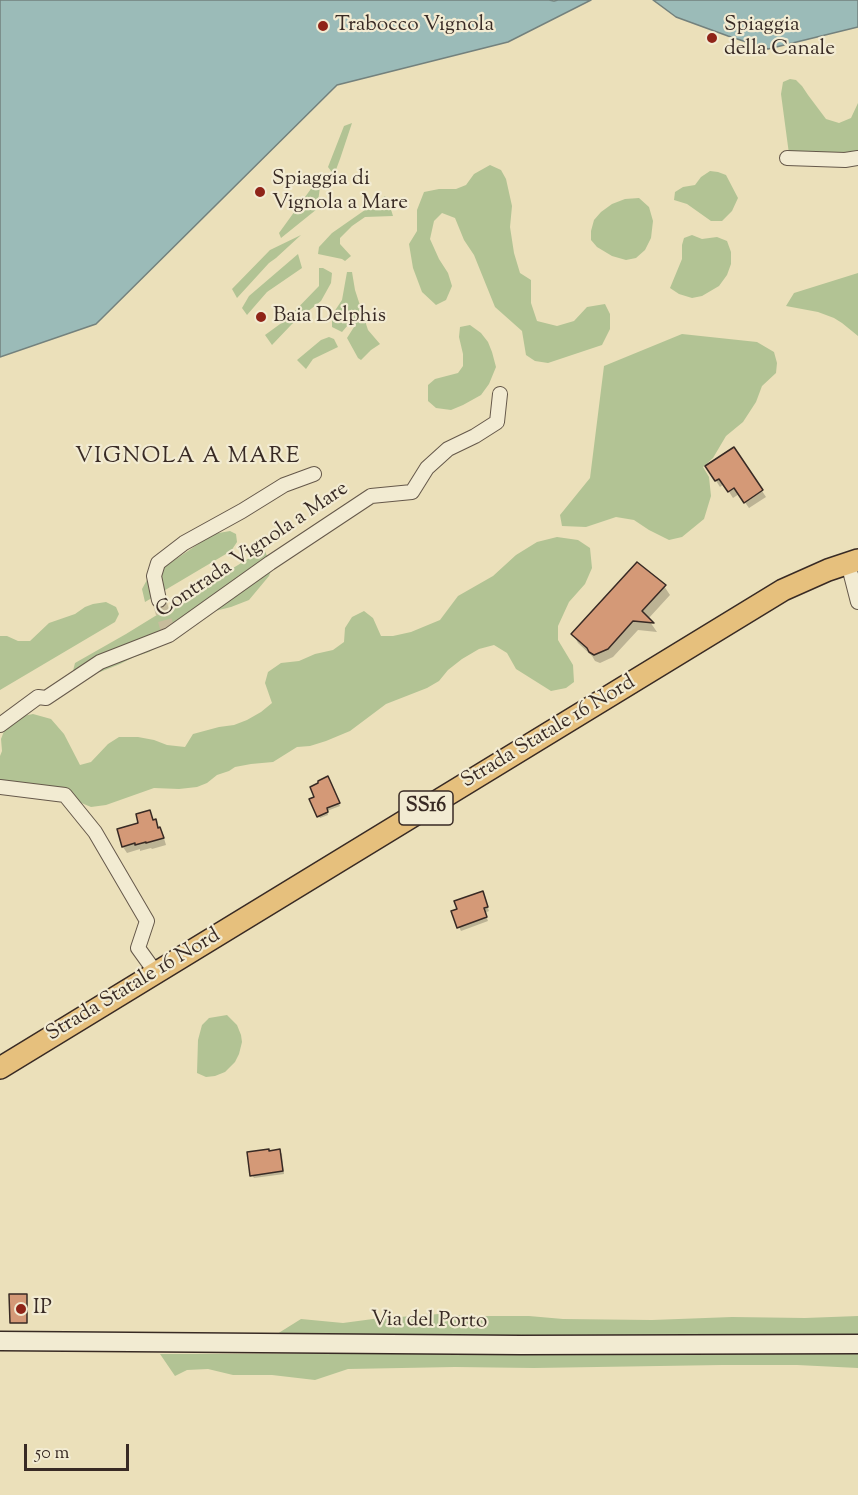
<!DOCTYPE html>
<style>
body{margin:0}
#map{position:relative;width:858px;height:1495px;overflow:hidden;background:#ebe0ba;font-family:"Sorts Mill Goudy",serif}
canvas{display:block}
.scale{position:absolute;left:24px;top:1444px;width:105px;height:27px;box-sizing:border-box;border:3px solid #382a24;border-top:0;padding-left:8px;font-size:18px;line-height:21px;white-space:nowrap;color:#382a24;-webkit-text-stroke:4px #f2ebd2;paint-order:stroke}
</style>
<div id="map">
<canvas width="858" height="1495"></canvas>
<div class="scale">50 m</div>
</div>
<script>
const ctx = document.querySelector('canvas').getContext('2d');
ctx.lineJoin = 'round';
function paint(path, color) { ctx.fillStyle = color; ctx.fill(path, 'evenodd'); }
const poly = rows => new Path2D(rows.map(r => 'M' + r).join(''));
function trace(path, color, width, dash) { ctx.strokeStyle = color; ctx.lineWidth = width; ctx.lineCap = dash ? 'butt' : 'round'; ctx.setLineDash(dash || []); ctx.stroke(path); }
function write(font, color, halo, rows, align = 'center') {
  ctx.font = font + ' "Sorts Mill Goudy",serif'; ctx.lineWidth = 4.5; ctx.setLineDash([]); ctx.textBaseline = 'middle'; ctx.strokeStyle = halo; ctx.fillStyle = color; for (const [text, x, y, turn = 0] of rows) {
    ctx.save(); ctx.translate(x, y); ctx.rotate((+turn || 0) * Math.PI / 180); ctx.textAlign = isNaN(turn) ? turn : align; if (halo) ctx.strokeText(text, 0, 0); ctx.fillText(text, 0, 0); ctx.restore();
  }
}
paint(poly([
 [790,79,796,80,802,86,808,95,826,119,839,123,851,118,858,103,858,153,789,154,781,94,783,82],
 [352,123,340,159,334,175,328,167,344,126],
 [490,165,501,170,506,179,512,206,510,227,514,253,520,273,531,280,531,303,537,321,557,326,574,321,587,307,605,304,610,314,610,329,602,345,548,363,535,361,526,355,522,331,495,307,474,255,464,240,455,218,442,213,434,221,430,239,439,259,448,273,452,286,446,300,436,305,422,292,413,268,409,244,417,231,417,210,424,192,439,189,456,189,466,185,474,174],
 [710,171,718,172,726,175,738,198,732,211,722,221,711,221,687,204,674,200,675,192,683,187,695,185,701,177],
 [313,186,320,187,317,209,281,238,279,233],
 [385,196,389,203,393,216,365,217,352,226,340,238,340,244,351,256,345,261,342,259,318,254,319,247,332,233],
 [639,198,649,207,653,221,651,238,645,250,636,258,626,260,612,256,597,247,591,240,591,231,594,220,601,212,612,204,625,199],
 [301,235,276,258,269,263,237,298,232,289,270,250],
 [692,235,702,239,717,237,727,241,731,252,731,264,727,275,719,286,702,296,692,298,679,294,670,288,682,259,682,245,684,238],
 [298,254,302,268,267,292,247,315,242,308,249,296],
 [319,268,323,268,332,273,331,283,321,301,292,324,272,345,265,335,287,319,319,286],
 [347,272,352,272,355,290,368,330,380,344,371,350,361,360,358,358,347,338,354,327,348,325,342,332,332,327,332,315,342,300],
 [858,273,858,336,842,323,834,318,818,312,786,306,794,293],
 [470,325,481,333,488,342,492,352,496,367,489,384,481,395,463,405,451,410,436,408,428,401,428,385,435,379,458,373,463,366,463,354,459,337,460,327],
 [682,334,757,342,774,352,777,363,776,373,762,386,756,402,743,422,726,436,713,458,703,467,709,477,711,496,704,519,682,537,669,540,649,530,634,520,616,517,586,527,562,526,560,515,590,478,604,366],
 [329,337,334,339,338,347,313,359,306,369,297,360,321,340],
 [230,531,236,534,237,542,231,551,145,602,142,589,148,578,213,534],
 [557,537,578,540,590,548,592,568,585,584,569,602,558,626,558,640,573,665,574,682,566,688,551,691,516,669,507,653,494,645,479,649,462,659,448,670,439,681,427,688,386,704,350,731,326,741,310,746,297,747,273,762,251,764,235,767,229,771,217,775,207,783,197,787,179,789,154,788,106,805,91,807,79,802,0,783,0,756,2,751,1,739,6,726,23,716,33,714,51,719,64,734,80,765,91,762,108,744,119,737,138,737,154,740,167,745,185,747,193,734,219,727,234,725,247,720,261,712,272,703,265,683,268,672,281,663,299,661,315,654,333,650,344,642,345,628,352,617,364,611,373,618,381,636,393,636,411,632,440,620,458,596,493,576,516,555,537,542],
 [264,549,272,568,269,576,249,600,231,607,211,612,165,643,149,652,134,657,120,664,100,672,88,674,73,671,75,663,126,634],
 [106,602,116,607,119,614,115,622,0,690,0,636,7,636,18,641,30,641,49,623,75,614,85,607,93,604],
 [227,1015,237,1025,241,1035,242,1042,239,1054,235,1062,225,1072,215,1076,206,1077,197,1073,198,1040,202,1025,209,1018],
 [439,1314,467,1316,529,1316,563,1319,652,1320,732,1317,805,1318,858,1316,858,1337,277,1334,301,1319,343,1323,373,1319],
 [579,1353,858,1354,858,1368,797,1365,722,1365,534,1368,455,1367,348,1369,315,1380,272,1375,233,1375,208,1369,187,1370,175,1376,160,1354]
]), '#b2c394');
const water = poly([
 [0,0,549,0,554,1,558,0,591,0,508,42,337,85,96,324,0,357,0,0],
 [653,0,858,0,858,27,768,49,728,36,676,17,653,0]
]);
paint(water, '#9bbbb8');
trace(water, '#73817d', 1.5);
paint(poly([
 [711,473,762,491,766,497,749,508,739,494,733,498,724,484,720,487],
 [664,586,670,595,648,619,657,632,638,630,613,657,600,663,595,661,592,656,578,643,573,634],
 [329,781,340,806,327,811,328,815,320,818,311,800,316,798],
 [149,812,163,835,166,845,152,849,151,848,140,851,140,849,127,853,123,847,119,830,140,824],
 [484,897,489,911,485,913,488,921,461,931,459,927],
 [280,1151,282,1154,284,1174,254,1178,252,1175,269,1152]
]), '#0003');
const building = poly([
 [734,447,763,490,744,503,734,488,728,492,719,479,715,481,705,466,734,447],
 [637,562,666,585,642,611,654,623,633,621,608,649,594,655,589,652,587,648,571,634,637,562],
 [328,776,340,803,327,808,328,812,317,817,309,799,314,797,310,787,318,783,318,781,328,776],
 [150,810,153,820,156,819,158,828,160,827,164,838,146,843,146,842,135,845,135,843,122,847,117,829,138,823,136,814,150,810],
 [483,891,488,907,484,908,487,917,457,928,451,911,457,909,454,901,483,891],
 [269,1149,269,1151,280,1149,283,1171,250,1176,247,1152,269,1149],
 [9,1294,27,1294,27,1323,10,1323,9,1294]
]);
paint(building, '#d49977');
trace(building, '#382a24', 1.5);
trace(poly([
 [159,600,169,635]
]), '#c7bc9c', 14, [14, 7]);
const street = poly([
 [787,158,845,160,858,158],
 [848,563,858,602],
 [159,600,154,576,158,563,184,543,242,511,284,485,314,474],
 [0,725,38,697,46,698,100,662,169,635,270,563,371,496,412,492,427,468,448,449,475,436,497,422,500,394],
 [0,787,65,795,95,832,147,921,138,948,156,973]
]);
const secondary = poly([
 [0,1341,521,1345,858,1344]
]);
const primary = poly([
 [0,1068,783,590,828,570,858,560]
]);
trace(street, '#65584a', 16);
trace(secondary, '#382a24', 21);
trace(primary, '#382a24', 24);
trace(street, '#f2ebd2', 14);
trace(secondary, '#f2ebd2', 18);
trace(primary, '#e6c07d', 21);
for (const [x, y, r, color] of [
 [323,26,6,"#8f2418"],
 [712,38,6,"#8f2418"],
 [260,192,6,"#8f2418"],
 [261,317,6,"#8f2418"],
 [21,1309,6,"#8f2418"]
]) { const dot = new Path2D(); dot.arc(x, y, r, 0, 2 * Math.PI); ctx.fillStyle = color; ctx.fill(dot); trace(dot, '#f2ebd2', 2); }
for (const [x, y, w] of [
 [426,808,54]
]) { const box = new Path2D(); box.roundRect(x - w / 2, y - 17, w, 34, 4.5); ctx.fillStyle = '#f2ebd2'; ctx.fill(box); trace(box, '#382a24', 1.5); }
write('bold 20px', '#382a24', null, [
 ["SS16",426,808]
]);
write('21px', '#382a24', '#f2ebd2', [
 ["Trabocco Vignola",335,26],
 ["Spiaggia",724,26],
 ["della Canale",724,50],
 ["Spiaggia di",272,180],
 ["Vignola a Mare",272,204],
 ["Baia Delphis",273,317],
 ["IP",33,1309]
], 'left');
write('21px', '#382a24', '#f2ebd2', [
 ["Contrada Vignola a Mare",253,551,-34],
 ["Strada Statale 16 Nord",549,733,-31],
 ["Strada Statale 16 Nord",134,986,-31],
 ["Via del Porto",429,1322,1]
]);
ctx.letterSpacing = '1.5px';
write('22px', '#382a24', '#f2ebd2', [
 ["VIGNOLA A MARE",188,458]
]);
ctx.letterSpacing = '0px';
</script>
